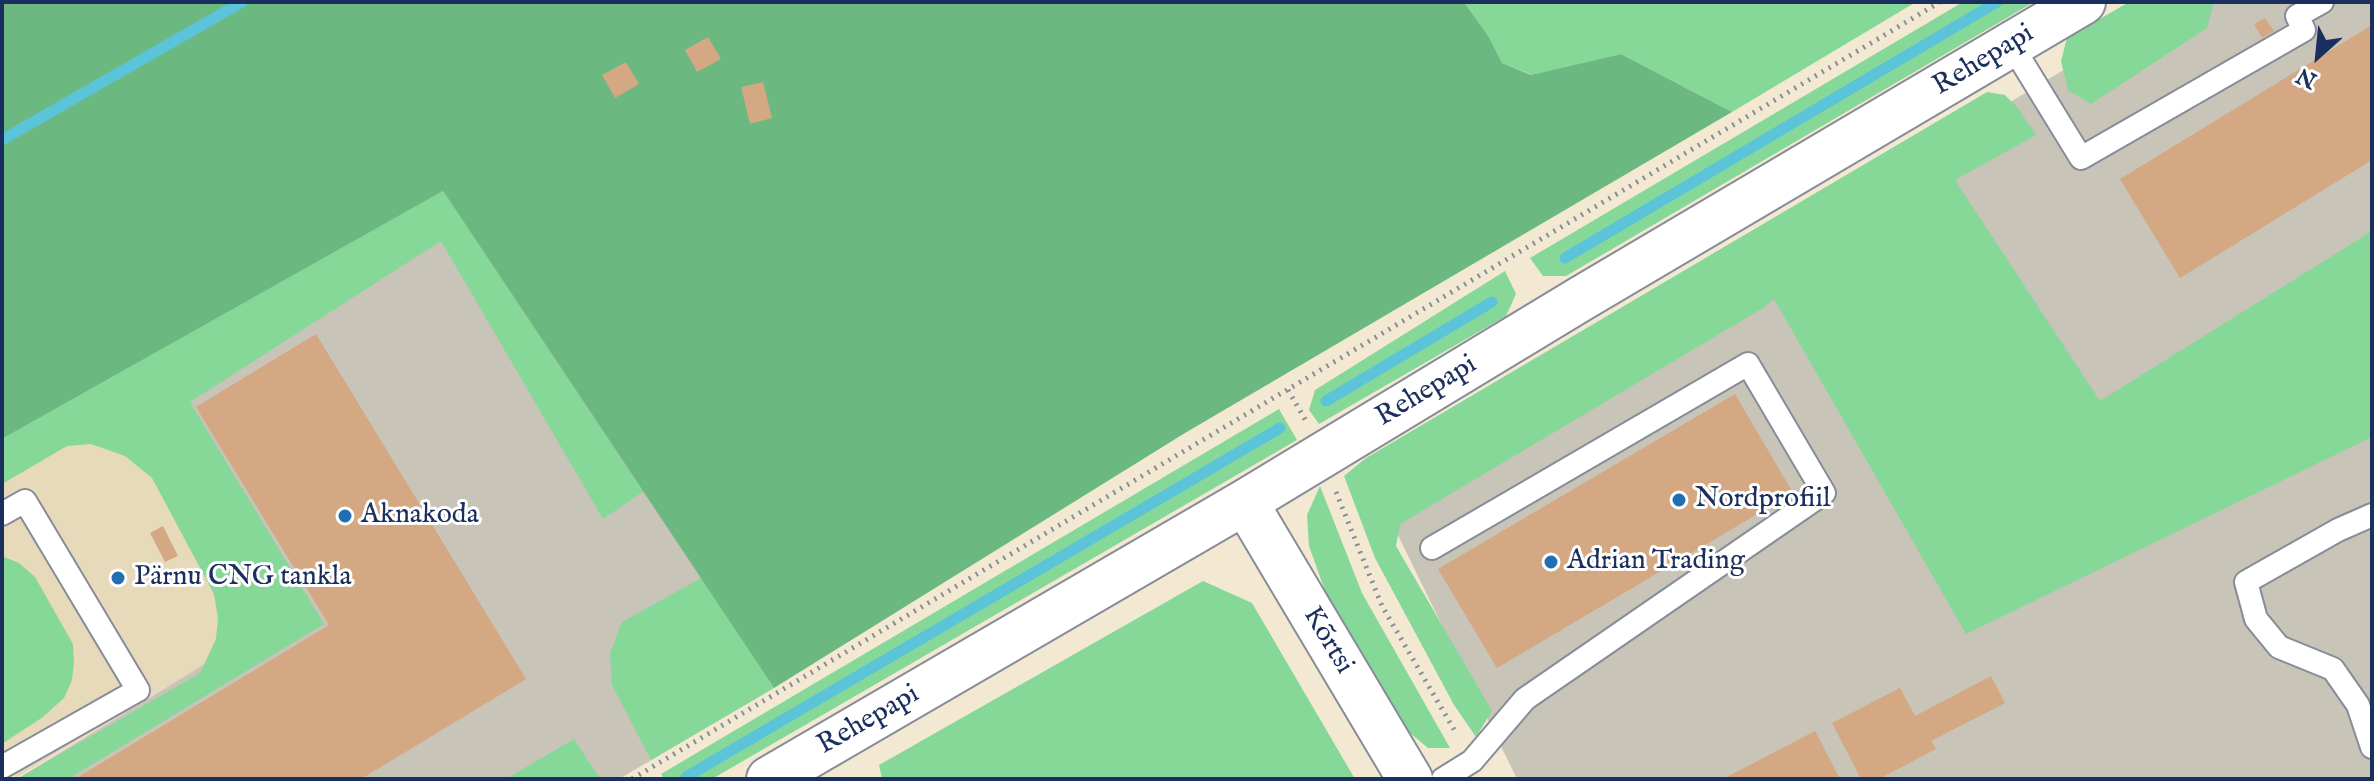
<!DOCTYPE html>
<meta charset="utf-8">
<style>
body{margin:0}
#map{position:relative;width:2374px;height:781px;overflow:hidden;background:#f3e9d2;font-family:"IM FELL English",serif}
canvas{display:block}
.frame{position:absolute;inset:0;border:4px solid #1b2f5e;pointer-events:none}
.north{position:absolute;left:2278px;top:16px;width:80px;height:80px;-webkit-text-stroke:6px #fff;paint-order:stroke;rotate:207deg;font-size:22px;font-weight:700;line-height:32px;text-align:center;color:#1b2f5e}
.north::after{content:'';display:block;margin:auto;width:28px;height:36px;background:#1b2f5e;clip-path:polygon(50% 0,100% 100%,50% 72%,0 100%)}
</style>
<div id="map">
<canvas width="2374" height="781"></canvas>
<div class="frame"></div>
<div class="north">N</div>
</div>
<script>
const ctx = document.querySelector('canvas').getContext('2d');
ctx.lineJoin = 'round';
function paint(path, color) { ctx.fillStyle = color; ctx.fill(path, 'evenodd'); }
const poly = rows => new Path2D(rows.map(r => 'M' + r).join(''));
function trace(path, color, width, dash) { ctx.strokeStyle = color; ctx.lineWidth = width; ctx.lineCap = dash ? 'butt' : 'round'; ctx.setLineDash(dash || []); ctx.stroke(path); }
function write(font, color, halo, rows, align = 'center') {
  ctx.font = font + ' "IM FELL English",serif'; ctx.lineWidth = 6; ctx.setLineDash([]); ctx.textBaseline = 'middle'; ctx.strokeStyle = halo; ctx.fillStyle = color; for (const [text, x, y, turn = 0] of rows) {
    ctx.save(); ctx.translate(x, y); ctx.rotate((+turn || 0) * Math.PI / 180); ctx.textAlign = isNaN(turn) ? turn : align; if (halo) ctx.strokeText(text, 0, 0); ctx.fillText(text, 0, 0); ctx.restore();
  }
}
paint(poly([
 [132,366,283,617,16,778,2,750,2,439]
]), '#e6daba');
paint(poly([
 [2177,2,2372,2,2372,779,1517,779,1373,484],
 [443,191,774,688,619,779,17,779,283,616,132,366]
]), '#c8c4b8');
paint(poly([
 [1464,2,1916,2,1732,112,1621,54,1532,75,1502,63,1489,37],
 [1963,2,2034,2,1566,276,1543,276,1530,258],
 [2129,2,2214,2,2207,28,2091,104,2068,90,2061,61,2067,38],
 [1987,92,2005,95,2017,107,2036,135,1955,180,2100,401,2372,231,2372,437,1966,634,1774,299,1763,308,1400,524,1396,546,1492,711,1476,737,1454,705,1375,558,1344,476,1366,458],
 [443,191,643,492,603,519,441,241,190,402,324,624,68,779,17,779,200,673,216,639,218,618,214,594,152,478,125,456,91,444,67,446,2,484,2,439],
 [1505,271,1516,294,1506,316,1319,424,1309,410,1315,390],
 [1279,409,1297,440,712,779,664,779,661,774],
 [1320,486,1362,593,1450,748,1428,748,1410,733,1329,602,1309,546,1307,515],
 [2,556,19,563,35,577,73,644,74,663,72,680,64,698,43,717,2,744],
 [701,578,774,688,651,760,612,685,610,653,622,622],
 [1203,581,1252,603,1355,779,882,779,879,765],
 [574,739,600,779,506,779]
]), '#86d899');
paint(poly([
 [2,2,1464,2,1489,37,1502,63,1531,75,1621,54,1732,112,1185,433,774,688,443,191,2,439]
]), '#6cb881');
trace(poly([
 [2,140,242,2],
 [1565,258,1997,2],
 [1326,401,1492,302],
 [686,777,1280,428]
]), '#5cc4d8', 11);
paint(poly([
 [2265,18,2274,31,2262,38,2254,24],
 [2372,25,2372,160,2180,278,2120,179],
 [708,37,721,59,697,72,685,50],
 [626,62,639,84,615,98,602,75],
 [763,82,772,118,750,124,741,87],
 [316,334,526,679,361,779,75,779,329,625,196,407],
 [1735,394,1793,493,1497,668,1438,569],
 [163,526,178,556,165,562,150,533],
 [1991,676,2005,703,1931,741,1936,749,1879,779,1861,779,1832,723,1900,688,1915,716],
 [1815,731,1840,779,1723,779]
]), '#d3a883');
const service = poly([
 [2011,44,2081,158,2304,30,2297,16,2322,2],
 [2,514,25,501,138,690,2,767],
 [2372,515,2338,530,2246,582,2256,619,2279,647,2333,669,2358,705,2372,747],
 [1432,548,1748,364,1824,493,1525,699,1472,761,1443,779]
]);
const minor = poly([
 [1245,502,1410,779],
 [769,779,1245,502,1582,298,2083,2]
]);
trace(service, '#878c98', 26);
trace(minor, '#878c98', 48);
trace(poly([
 [1288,390,1306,421],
 [1336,492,1382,606,1456,733],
 [632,779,1940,2]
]), '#878c98', 5, [2, 6]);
trace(service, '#fff', 22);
trace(minor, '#fff', 44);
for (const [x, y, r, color] of [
 [1679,500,8,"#1f6fb2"],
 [345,516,8,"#1f6fb2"],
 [1551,562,8,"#1f6fb2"],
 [118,578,8,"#1f6fb2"]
]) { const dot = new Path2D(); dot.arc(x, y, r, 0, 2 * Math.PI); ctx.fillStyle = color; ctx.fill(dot); trace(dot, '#fff', 3); }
write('28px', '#1b2f5e', '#fff', [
 ["Rehepapi",1984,61,-31],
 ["Rehepapi",1427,392,-31],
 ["Kõrtsi",1327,641,59],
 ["Rehepapi",869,721,-30]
]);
write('28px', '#1b2f5e', '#fff', [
 ["Nordprofiil",1695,500],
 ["Aknakoda",361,516],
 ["Adrian Trading",1567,562],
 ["Pärnu CNG tankla",134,578]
], 'left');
</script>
